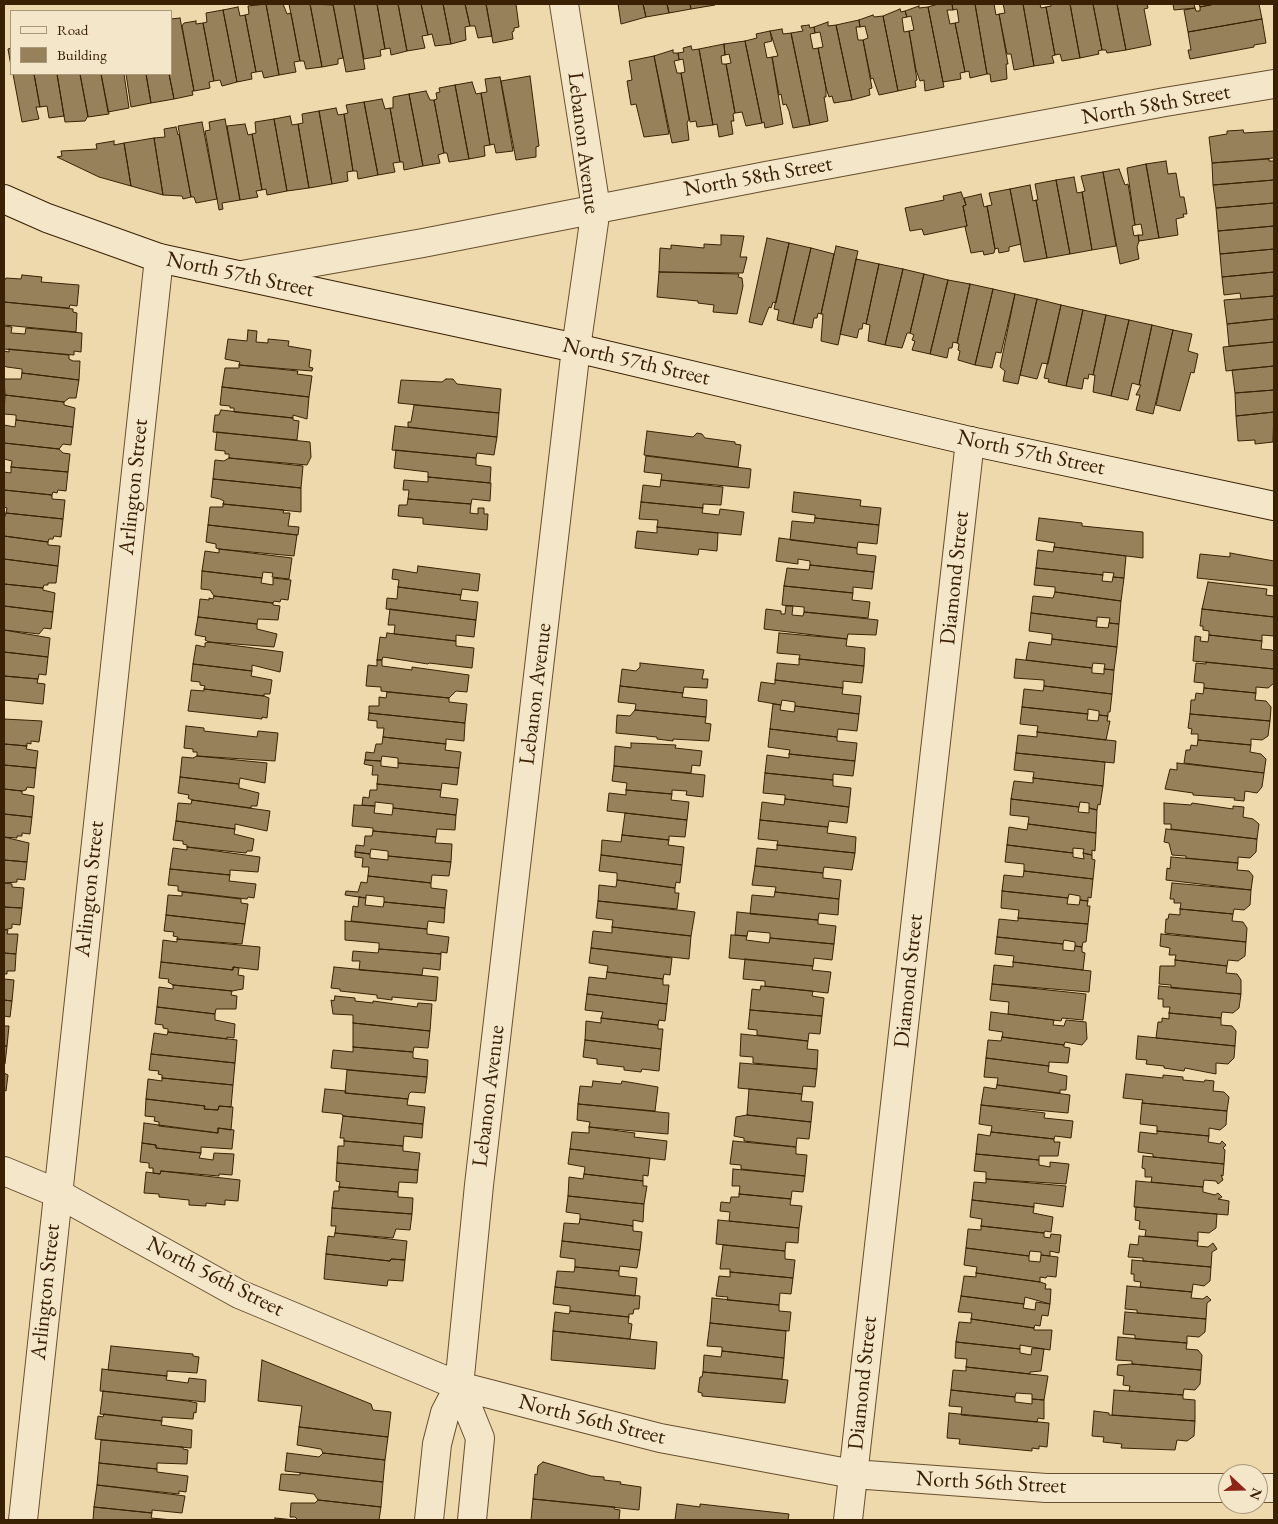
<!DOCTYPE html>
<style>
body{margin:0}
#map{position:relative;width:1278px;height:1524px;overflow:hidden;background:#edd9ac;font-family:"EB Garamond",serif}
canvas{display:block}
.frame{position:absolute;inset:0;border:5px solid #3a2103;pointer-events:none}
.legend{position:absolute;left:10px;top:10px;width:162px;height:65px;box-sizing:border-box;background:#f3e6c9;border:1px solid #a9977a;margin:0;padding:6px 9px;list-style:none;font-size:15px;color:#3a2103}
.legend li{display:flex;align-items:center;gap:10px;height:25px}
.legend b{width:25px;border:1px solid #a9977a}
.north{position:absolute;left:1218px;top:1464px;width:50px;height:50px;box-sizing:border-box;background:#f3e6c9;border:1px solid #a9977a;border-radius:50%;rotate:111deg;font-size:14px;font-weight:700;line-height:20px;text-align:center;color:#3a2103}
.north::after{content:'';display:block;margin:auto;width:18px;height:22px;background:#8f2418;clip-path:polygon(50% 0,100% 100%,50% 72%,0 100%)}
</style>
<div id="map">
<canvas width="1278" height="1524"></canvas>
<div class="frame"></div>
<ul class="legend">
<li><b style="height:6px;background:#f3e6c9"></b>Road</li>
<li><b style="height:14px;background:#97815b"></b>Building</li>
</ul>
<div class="north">N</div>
</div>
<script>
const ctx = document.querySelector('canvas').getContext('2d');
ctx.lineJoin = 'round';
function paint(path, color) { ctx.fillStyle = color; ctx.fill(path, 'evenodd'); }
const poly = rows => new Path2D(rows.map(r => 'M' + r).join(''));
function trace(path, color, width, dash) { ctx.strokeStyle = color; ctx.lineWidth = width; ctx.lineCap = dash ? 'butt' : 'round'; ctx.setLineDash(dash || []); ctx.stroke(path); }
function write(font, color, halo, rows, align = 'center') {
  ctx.font = font + ' "EB Garamond",serif'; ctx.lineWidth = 4; ctx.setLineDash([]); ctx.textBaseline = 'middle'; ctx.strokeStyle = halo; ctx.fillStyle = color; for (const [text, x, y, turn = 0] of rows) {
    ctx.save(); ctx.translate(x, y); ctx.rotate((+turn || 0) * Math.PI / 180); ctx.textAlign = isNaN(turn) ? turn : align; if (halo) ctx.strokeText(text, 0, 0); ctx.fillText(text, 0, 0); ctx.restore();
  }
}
const building = poly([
 [266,4,279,75,264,78,262,71,256,72,245,15,249,14,248,6,266,4],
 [266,4,283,4,287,14,291,13,300,61,294,62,296,72,279,75,266,4],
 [289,4,310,4,322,67,306,69,304,61,300,61,289,4],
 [310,4,333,5,343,58,338,59,338,64,322,67,310,4],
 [333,4,354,4,365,69,346,72,333,4],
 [354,4,377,4,385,49,380,50,381,56,364,59,354,4],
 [377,4,398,4,407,51,391,55,390,48,385,49,377,4],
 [398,4,421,4,428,35,422,36,425,48,407,51,398,4],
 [421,4,443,4,451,44,435,46,432,34,428,35,421,4],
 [443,4,465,4,470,26,465,27,466,40,451,44,443,4],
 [465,4,486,4,492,36,478,38,475,26,470,26,465,4],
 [486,4,516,4,519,27,514,28,514,31,512,32,513,39,493,43,486,4],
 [618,4,643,4,646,17,621,24,618,4],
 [643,4,667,4,669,13,646,17,643,4],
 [667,4,690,4,691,9,669,13,667,4],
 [690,4,715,4,715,5,691,9,690,4],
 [938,4,952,4,953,10,947,10,950,24,955,23,965,72,960,73,961,79,943,82,928,7,938,4],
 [952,4,975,4,987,74,970,78,969,71,965,72,955,23,959,22,957,9,953,10,952,4],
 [975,4,994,4,996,15,999,14,1008,64,1006,64,1007,79,991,82,990,74,987,74,975,4],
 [1003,4,1023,4,1034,66,1014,70,1011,54,1007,54,999,14,1005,13,1003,4],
 [1023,4,1040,4,1041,8,1046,7,1055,55,1052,56,1054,63,1034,66,1023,4],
 [1051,4,1070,4,1080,58,1062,61,1060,54,1055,55,1046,7,1051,6,1051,4],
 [1070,4,1093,4,1102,50,1098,51,1099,54,1080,58,1070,4],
 [1093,4,1117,4,1126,50,1107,53,1106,50,1102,50,1093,4],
 [1117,4,1147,4,1148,8,1144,9,1151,45,1126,50,1117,4],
 [1173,4,1194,4,1195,8,1174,10,1173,4],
 [1199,4,1215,4,1200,7,1199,4],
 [1215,4,1259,4,1262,19,1188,32,1184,10,1195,8,1196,11,1200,11,1200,7,1215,4],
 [919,6,919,8,928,7,944,87,925,91,924,80,920,81,916,70,909,31,914,30,911,16,907,17,905,11,919,6],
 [238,7,240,16,245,15,256,72,251,73,252,79,237,82,223,10,238,7],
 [900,9,901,12,905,11,907,17,902,18,904,32,909,31,917,80,915,81,916,87,898,91,883,16,900,9],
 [223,10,237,82,222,86,220,80,214,81,203,23,207,22,206,13,223,10],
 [873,15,874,17,883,16,898,91,879,95,873,78,871,79,863,40,868,38,865,26,860,27,859,20,873,15],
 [180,18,194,91,192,91,193,95,174,99,169,74,171,74,171,19,180,18],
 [1262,19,1266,43,1254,45,1254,47,1190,59,1188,50,1191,50,1188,32,1262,19],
 [859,20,860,27,856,27,858,40,863,40,872,88,869,89,870,95,852,100,836,25,859,20],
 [196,21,196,24,203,23,214,81,209,82,210,88,194,91,182,26,184,23,196,21],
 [828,22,828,26,836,25,852,100,834,103,832,96,829,97,826,88,818,48,823,47,820,32,815,33,814,27,828,22],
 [809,25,810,28,814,27,815,33,810,34,813,49,818,48,826,88,826,97,824,97,828,121,810,125,791,33,803,31,801,26,809,25],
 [782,29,783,34,791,33,810,125,793,128,789,111,786,104,783,105,781,94,779,95,772,57,778,56,770,31,782,29],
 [770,31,772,41,764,43,767,58,772,57,783,124,765,128,764,122,762,123,745,41,757,38,756,34,770,31],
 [745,41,762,123,746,126,742,112,735,113,726,64,731,63,729,54,725,55,724,44,745,41],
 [724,44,725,55,721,56,722,64,726,64,735,113,733,114,734,121,731,121,733,134,719,137,717,124,713,125,699,49,724,44],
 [691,46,692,50,699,49,713,125,697,127,696,121,690,122,681,73,685,72,683,59,679,60,678,53,684,52,683,48,691,46],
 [11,48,11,66,8,49,11,48],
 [673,50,673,53,678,53,679,60,674,61,677,73,681,73,689,119,687,123,689,140,672,143,654,56,673,50],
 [654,56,669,134,644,137,636,104,631,105,627,81,632,80,629,61,654,56],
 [13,74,34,74,40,107,36,107,39,119,22,122,13,74],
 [34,74,57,74,64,116,49,118,47,106,40,107,34,74],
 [57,74,80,74,88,116,85,121,65,122,57,74],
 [80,74,101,74,109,114,88,117,80,74],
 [101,74,124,74,129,108,108,112,101,74],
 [126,74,146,74,151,103,131,107,126,74],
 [146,74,169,74,174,99,151,103,146,74],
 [530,76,539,146,536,147,536,157,516,160,501,81,530,76],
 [500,77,513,151,496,153,494,144,490,145,481,93,487,92,485,79,500,77],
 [472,82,476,94,481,93,490,145,484,146,485,156,469,159,455,85,472,82],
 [455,85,469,159,449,162,447,153,444,153,434,100,437,99,436,93,440,92,439,88,455,85],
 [426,91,430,100,434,100,444,153,438,155,440,163,423,166,409,94,426,91],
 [409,94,423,166,404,170,403,162,400,162,390,108,393,108,393,97,409,94],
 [382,99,385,109,390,108,400,162,393,163,395,172,378,175,364,102,382,99],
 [364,102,378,175,358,179,357,171,353,171,344,114,348,113,346,105,364,102],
 [336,108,338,115,344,114,353,171,347,172,348,181,332,184,319,111,336,108],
 [319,111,332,184,309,188,298,124,303,123,302,114,319,111],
 [290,116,292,125,298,124,309,188,287,191,274,119,290,116],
 [225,119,240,200,222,203,223,209,219,210,205,131,210,130,209,122,225,119],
 [274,119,287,191,267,195,266,189,262,190,252,134,256,133,255,122,274,119],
 [202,122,217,199,196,203,194,197,191,197,178,126,202,122],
 [245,124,248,135,252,134,262,190,256,191,258,197,240,200,227,126,245,124],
 [176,127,178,135,179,134,191,197,183,199,182,196,163,195,154,138,165,137,164,129,176,127],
 [1243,130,1244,133,1274,131,1274,158,1212,163,1209,137,1227,134,1227,131,1243,130],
 [154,138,163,195,131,186,124,143,154,138],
 [114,141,114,145,124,143,131,186,99,177,57,157,62,156,61,151,97,149,96,144,114,141],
 [1269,159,1269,161,1274,161,1274,180,1213,185,1212,163,1269,159],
 [1166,161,1168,174,1176,173,1180,197,1184,197,1187,214,1183,214,1184,217,1176,219,1178,235,1159,238,1146,164,1166,161],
 [1146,164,1159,238,1139,241,1138,235,1143,235,1141,224,1135,225,1127,168,1146,164],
 [1119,169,1125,185,1128,184,1135,225,1132,226,1134,236,1138,235,1139,241,1137,247,1139,259,1120,264,1103,172,1119,169],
 [1103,172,1116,246,1092,250,1082,192,1085,191,1081,176,1103,172],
 [1074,177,1077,193,1082,192,1092,250,1070,254,1056,180,1074,177],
 [1056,180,1070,254,1047,258,1036,200,1038,200,1035,184,1056,180],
 [1274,180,1274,203,1216,208,1213,185,1274,180],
 [1030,185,1033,201,1036,200,1047,258,1024,262,1010,189,1030,185],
 [1010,189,1021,244,1009,247,1009,251,999,253,998,248,995,249,987,206,992,205,989,193,1010,189],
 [961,192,966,205,963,206,967,226,924,235,922,229,910,231,905,208,944,200,943,196,961,192],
 [981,194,984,207,987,206,995,249,994,253,984,255,983,251,971,253,965,227,967,226,963,206,966,205,964,198,981,194],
 [1274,203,1274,226,1218,231,1216,208,1274,203],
 [1274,226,1274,249,1220,254,1218,231,1274,226],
 [721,235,744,236,740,257,747,257,743,273,659,272,660,248,671,249,671,245,704,248,704,244,721,245,721,235],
 [767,238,789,243,776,303,773,302,771,308,769,307,762,325,749,322,767,238],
 [789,243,811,248,793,324,777,320,779,310,774,309,789,243],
 [836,246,858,251,838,345,821,341,823,314,821,314,836,246],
 [811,248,834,254,821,314,818,313,817,318,814,318,812,328,793,324,811,248],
 [1274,249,1274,272,1222,277,1220,254,1274,249],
 [856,259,879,264,866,324,863,323,862,329,859,329,857,338,840,334,856,259],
 [879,264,903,269,885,345,868,341,870,325,866,324,879,264],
 [903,269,924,274,910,333,907,333,902,348,885,345,903,269],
 [659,272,739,274,738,277,742,278,743,286,737,314,713,312,714,305,698,303,698,301,657,297,659,272],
 [1274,272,1274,296,1241,299,1240,293,1224,295,1222,277,1274,272],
 [924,274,948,280,930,354,912,350,915,341,912,340,914,335,910,333,924,274],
 [22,275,42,277,41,282,79,285,77,306,70,305,69,308,4,302,4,281,6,278,21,279,22,275],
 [948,280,970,284,957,343,953,342,952,348,949,348,947,358,930,354,948,280],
 [970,284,993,289,975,365,958,360,960,351,958,350,959,344,957,343,970,284],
 [993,289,1015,294,1001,353,996,352,992,368,975,365,993,289],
 [1015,294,1037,299,1018,384,1003,381,1005,371,1000,367,1015,294],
 [1274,296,1274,319,1227,324,1224,300,1274,296],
 [1037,299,1061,305,1048,364,1042,363,1037,379,1020,375,1037,299],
 [4,302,73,309,73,312,77,313,76,332,4,325,4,302],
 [1061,305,1083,310,1066,386,1048,382,1049,379,1044,378,1061,305],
 [1083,310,1106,315,1093,375,1089,374,1088,379,1084,378,1082,389,1066,386,1083,310],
 [1106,315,1129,320,1111,396,1093,392,1095,375,1093,375,1106,315],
 [1274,319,1274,342,1229,346,1227,324,1274,319],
 [1129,320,1152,325,1139,385,1132,383,1128,400,1111,396,1129,320],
 [1152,325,1173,330,1153,414,1136,410,1140,395,1136,395,1141,385,1139,385,1152,325],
 [4,326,12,327,11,333,25,334,26,328,82,333,81,352,74,351,74,355,4,349,4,326],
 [248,330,257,331,256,342,268,343,268,339,289,341,288,346,311,350,309,367,313,368,312,371,239,365,240,362,225,359,228,339,247,341,248,330],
 [1173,330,1192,334,1188,351,1198,354,1194,373,1191,372,1180,411,1156,405,1173,330],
 [1274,342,1274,366,1226,371,1223,347,1274,342],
 [9,349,69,355,69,359,73,361,80,361,79,380,22,373,22,369,7,367,4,366,4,351,9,352,9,349],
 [239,365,298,371,297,374,312,376,309,397,222,387,225,368,239,368,239,365],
 [1274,366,1274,390,1235,393,1232,370,1274,366],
 [22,373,79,380,76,398,69,398,64,402,5,395,4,379,21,379,22,373],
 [446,379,453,379,457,384,501,389,499,413,398,403,401,380,442,382,446,379],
 [222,387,309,397,307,419,293,415,293,418,234,412,234,408,230,408,230,406,220,405,222,387],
 [1274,390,1274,412,1236,416,1235,393,1274,390],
 [5,395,64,402,64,405,75,408,73,427,16,420,16,415,4,414,5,395],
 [414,405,499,413,497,437,408,427,408,422,411,422,414,405],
 [221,410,293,418,293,420,299,421,297,440,213,432,215,415,219,415,221,410],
 [1274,412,1273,442,1255,444,1255,440,1238,441,1236,416,1274,412],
 [16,420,73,427,71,445,63,444,59,449,4,443,4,425,15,427,16,420],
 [395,426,497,437,494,455,477,453,476,458,392,450,395,426],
 [647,431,693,437,697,433,702,434,705,438,735,442,735,444,741,445,738,467,644,455,647,431],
 [217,432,310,442,311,457,307,465,229,458,229,454,225,454,225,451,215,450,217,432],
 [4,443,59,449,63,453,70,454,68,472,11,467,12,461,4,459,4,443],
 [396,450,476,458,476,465,491,467,490,483,428,477,428,472,394,468,396,450],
 [646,456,751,469,749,488,661,480,662,474,644,472,646,456],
 [229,458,303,466,301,488,213,479,215,460,224,461,229,458],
 [11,467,68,472,66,491,58,490,57,493,53,492,52,495,4,490,4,472,11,473,11,467],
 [428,477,491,483,490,501,472,499,471,504,408,499,409,490,403,490,404,480,428,482,428,477],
 [213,479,301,488,301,512,223,504,224,501,220,499,211,497,213,479],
 [661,480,723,487,721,505,703,504,703,508,641,502,643,485,660,487,661,480],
 [4,490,52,495,52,499,65,500,63,519,6,513,7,508,4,507,4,490],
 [794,492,861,500,860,506,881,508,879,525,815,518,815,515,792,512,794,492],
 [408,499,471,504,470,513,478,514,478,508,484,508,484,514,488,514,487,530,423,524,423,518,398,516,399,505,407,505,408,499],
 [641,502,703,508,702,513,719,515,720,509,744,512,741,535,657,527,658,520,639,519,641,502],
 [223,504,284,510,283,513,290,513,288,526,299,527,298,535,208,525,210,507,223,507,223,504],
 [6,513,63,519,61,537,54,536,53,539,49,539,48,542,4,536,4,519,6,513],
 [815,518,879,525,877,544,858,542,857,548,790,540,792,521,814,523,815,518],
 [1039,518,1082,523,1082,526,1143,532,1143,558,1054,547,1055,543,1036,540,1039,518],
 [208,525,297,535,294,556,219,549,216,548,216,544,206,542,208,525],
 [657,527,718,533,717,551,699,549,698,555,635,548,637,531,657,533,657,527],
 [4,536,48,542,48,545,60,546,58,566,4,559,4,536],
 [779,538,857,548,857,554,876,556,874,572,810,565,810,561,798,559,798,564,776,561,779,538],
 [1054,547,1126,556,1124,578,1113,577,1114,573,1103,572,1103,575,1036,568,1038,550,1053,552,1054,547],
 [219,549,292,558,289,579,272,577,273,573,263,572,262,578,202,571,205,551,219,553,219,549],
 [1230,553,1274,561,1274,586,1197,578,1200,554,1230,557,1230,553],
 [4,559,58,566,56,583,48,583,48,585,44,585,43,588,4,584,4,559],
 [810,565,874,572,872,589,853,587,853,593,784,586,787,568,809,570,810,565],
 [418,566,480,574,478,591,462,589,461,595,398,587,399,580,392,579,393,569,417,573,418,566],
 [1036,568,1103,575,1102,581,1112,582,1113,577,1124,578,1121,601,1055,592,1055,587,1034,585,1036,568],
 [202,571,262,578,261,583,273,585,273,578,291,580,288,600,281,599,280,602,274,601,273,603,214,596,210,590,201,589,202,571],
 [1208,582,1267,589,1266,595,1274,596,1274,617,1202,609,1208,582],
 [4,584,43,588,43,590,55,593,53,612,4,606,4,584],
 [784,586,853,593,852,600,870,602,868,618,804,612,804,607,782,605,784,586],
 [398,587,461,595,460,600,478,602,476,620,386,609,387,598,397,599,398,587],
 [1055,592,1121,601,1119,624,1109,623,1110,618,1097,617,1097,621,1031,613,1033,596,1053,598,1055,592],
 [214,596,273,603,273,605,280,606,278,620,258,619,257,624,198,617,200,599,209,600,209,598,213,599,214,596],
 [4,606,53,612,51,629,44,628,39,634,4,630,4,606],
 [786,606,793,606,792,615,803,616,804,612,878,620,876,635,848,634,847,639,764,629,766,609,781,611,781,614,785,614,786,606],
 [390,609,476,620,474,637,456,635,456,641,394,634,395,625,388,625,390,609],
 [1202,609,1274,617,1274,636,1262,635,1262,641,1209,635,1209,631,1203,630,1203,626,1200,626,1202,609],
 [1031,613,1097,621,1096,627,1108,628,1109,623,1119,624,1117,647,1052,639,1052,634,1029,631,1031,613],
 [198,617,257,624,257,629,277,634,274,647,209,642,205,640,206,637,195,635,198,617],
 [4,630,50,638,48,657,4,652,4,630],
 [387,633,456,641,456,646,474,648,472,668,429,663,428,664,383,657,382,660,377,660,380,637,386,638,387,633],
 [779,633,847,639,846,646,865,648,864,666,799,659,800,655,777,653,779,633],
 [1209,635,1262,641,1261,649,1272,650,1274,652,1274,669,1193,661,1195,636,1201,637,1200,641,1208,642,1209,635],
 [1052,639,1117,647,1114,670,1104,669,1105,664,1093,663,1092,668,1026,660,1029,642,1051,645,1052,639],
 [209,642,283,652,280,672,252,665,252,671,193,664,196,645,205,647,205,643,209,642],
 [4,652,48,657,46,675,39,674,38,679,4,676,4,652],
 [799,659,864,666,862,683,843,681,843,688,775,680,777,663,799,665,799,659],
 [1016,659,1092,668,1092,673,1104,674,1104,669,1114,670,1112,694,1044,686,1044,680,1014,678,1016,659],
 [377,660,382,660,382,666,412,670,412,667,469,675,467,692,456,691,449,698,381,691,381,687,366,686,368,665,377,666,377,660],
 [1206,662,1274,669,1274,683,1268,688,1256,687,1256,693,1204,688,1204,683,1194,682,1196,663,1206,664,1206,662],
 [640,663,704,670,702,679,708,679,707,688,684,687,683,693,620,686,622,669,636,671,640,667,640,663],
 [193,664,252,671,251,676,272,680,270,694,264,694,264,696,204,689,205,686,200,685,200,682,191,681,193,664],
 [4,676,38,679,37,683,45,684,43,704,4,700,4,676],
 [775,680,843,688,842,694,861,696,859,714,795,706,795,702,782,700,781,705,758,701,761,682,775,684,775,680],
 [620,686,683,693,682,697,707,700,706,717,635,710,636,704,618,702,620,686],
 [1044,686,1112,694,1110,712,1108,712,1108,716,1099,715,1099,711,1088,709,1088,714,1022,707,1024,689,1043,691,1044,686],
 [1204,688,1256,693,1255,700,1266,701,1271,707,1270,721,1190,714,1191,700,1195,700,1196,693,1203,694,1204,688],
 [204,689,264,696,269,698,267,718,262,717,262,719,188,711,191,690,204,691,204,689],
 [387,692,449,698,449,702,467,704,465,723,369,713,369,706,379,706,379,697,386,698,387,692],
 [773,704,781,705,780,710,794,712,795,706,859,714,857,731,838,729,837,737,770,729,773,704],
 [1022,707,1088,714,1087,720,1098,721,1099,715,1108,716,1107,721,1110,721,1106,740,1037,732,1038,726,1020,724,1022,707],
 [635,710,706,717,705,723,711,724,709,741,673,739,673,741,657,739,657,737,616,733,617,715,630,716,635,710],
 [369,713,465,723,464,741,446,739,446,744,383,737,384,728,377,728,377,721,368,720,369,713],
 [1190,714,1270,721,1268,736,1262,740,1251,739,1251,745,1198,740,1198,734,1191,734,1192,729,1188,728,1190,714],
 [4,719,42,721,39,742,31,741,31,744,27,743,27,746,4,744,4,719],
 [186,726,204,728,204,731,257,737,258,731,278,733,275,761,197,756,197,752,193,752,193,749,184,748,186,726],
 [770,729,837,737,837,741,857,743,855,761,789,754,790,750,768,747,770,729],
 [1037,732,1116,741,1114,763,1016,753,1018,735,1037,737,1037,732],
 [383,737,446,744,445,750,461,752,459,768,398,763,398,758,382,756,381,761,365,760,366,752,374,753,376,744,382,744,383,737],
 [1198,740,1251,745,1250,752,1261,754,1266,759,1264,773,1184,763,1186,750,1190,750,1191,745,1197,746,1198,740],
 [631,743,676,745,675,748,702,751,700,766,692,765,691,773,614,766,615,746,631,748,631,743],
 [4,744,27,746,26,749,38,751,36,768,4,765,4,744],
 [1016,753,1105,762,1103,786,1033,778,1034,772,1014,770,1016,753],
 [789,754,855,761,853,776,833,774,833,780,765,773,767,755,789,758,789,754],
 [197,756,267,763,265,783,240,778,239,784,180,777,182,757,193,758,197,756],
 [365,760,381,761,381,766,398,768,398,763,459,768,457,785,442,783,441,790,377,784,378,775,372,775,373,766,364,764,365,760],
 [1177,763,1264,773,1262,787,1257,793,1245,791,1244,801,1234,800,1235,798,1193,795,1193,793,1165,789,1170,769,1177,770,1177,763],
 [4,765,36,768,34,788,27,787,26,790,22,791,4,789,4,765],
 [614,766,705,775,703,797,686,795,687,791,672,790,672,794,626,790,627,783,612,781,614,766],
 [765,773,833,780,833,786,851,788,849,807,785,799,785,795,763,793,765,773],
 [180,777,239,784,239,788,259,793,257,806,251,806,251,808,192,800,188,798,189,795,178,793,180,777],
 [1033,778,1103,786,1100,805,1098,804,1097,810,1089,808,1089,803,1080,802,1079,807,1011,799,1014,781,1033,783,1033,778],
 [377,784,441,790,440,797,458,799,456,815,393,808,393,804,375,802,375,806,362,805,363,797,369,798,370,790,377,790,377,784],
 [4,789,22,791,22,794,34,796,32,817,4,814,4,789],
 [626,790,672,794,671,800,689,802,687,820,607,811,609,793,626,795,626,790],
 [785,799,849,807,847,823,829,821,828,827,760,820,762,802,784,805,785,799],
 [1011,799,1079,807,1078,812,1089,813,1089,808,1097,810,1096,833,1028,824,1029,817,1010,815,1011,799],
 [192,800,270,811,267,831,235,824,235,829,176,821,178,803,191,804,192,800],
 [1164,803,1191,805,1192,803,1233,809,1233,806,1244,807,1243,817,1253,819,1259,824,1257,839,1171,829,1171,824,1164,824,1164,803],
 [354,805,375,806,374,813,392,815,393,808,456,815,455,830,437,829,436,837,373,831,373,828,352,826,354,805],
 [625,813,687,820,685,837,669,836,669,840,622,835,625,813],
 [4,814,32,817,30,834,22,833,22,836,17,836,17,838,4,837,4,814],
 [760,820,828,827,827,833,856,837,855,853,777,845,778,841,758,839,760,820],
 [176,821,235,829,234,834,254,839,252,851,247,851,246,853,187,847,187,845,183,844,183,841,173,840,176,821],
 [1028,824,1096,833,1095,851,1092,850,1092,855,1083,853,1084,849,1073,848,1073,853,1007,845,1009,827,1027,830,1028,824],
 [1166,829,1257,839,1256,852,1250,858,1238,857,1238,863,1186,858,1186,856,1172,855,1169,843,1164,842,1166,829],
 [373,831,436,837,435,843,452,844,451,862,388,856,388,851,371,849,370,854,355,852,356,845,364,846,365,836,372,836,373,831],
 [622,835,669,840,668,845,684,847,682,865,601,855,602,840,621,842,622,835],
 [4,837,29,843,27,862,4,860,4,837],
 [777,845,855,853,852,870,824,867,823,873,755,866,757,848,777,850,777,845],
 [1007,845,1073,853,1073,857,1084,859,1083,853,1092,855,1092,859,1095,860,1093,879,1024,871,1024,864,1005,862,1007,845],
 [187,847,260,857,258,872,230,870,230,875,170,869,173,848,187,850,187,847],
 [355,852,370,854,370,858,388,860,388,856,451,862,449,876,432,875,431,883,368,876,369,867,362,867,363,858,355,857,355,852],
 [601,855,682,865,680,883,676,882,675,888,617,880,617,873,599,871,601,855],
 [1171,857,1238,863,1237,870,1249,871,1253,876,1251,890,1166,880,1167,868,1170,869,1171,857],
 [4,860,27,862,25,880,17,879,17,882,4,883,4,860],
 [755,866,823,873,823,878,841,880,839,899,775,892,776,887,752,885,755,866],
 [170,869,230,875,229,881,256,884,254,898,248,897,247,899,178,891,178,886,168,885,170,869],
 [1024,871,1093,879,1091,898,1088,897,1088,901,1080,900,1080,896,1069,894,1068,898,1002,891,1004,875,1023,877,1024,871],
 [368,876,431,883,431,888,447,890,445,908,384,902,384,897,366,895,366,898,345,895,346,891,358,892,361,882,367,883,368,876],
 [617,880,675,888,675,893,679,893,677,909,598,901,599,885,616,887,617,880],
 [4,883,12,884,12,887,24,888,22,908,4,907,4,883],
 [1172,883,1251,890,1250,905,1244,910,1234,909,1233,914,1180,909,1181,903,1174,903,1174,899,1170,899,1172,883],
 [1002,891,1068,898,1067,904,1079,905,1080,900,1088,901,1087,906,1090,906,1088,924,1018,918,1019,910,1001,908,1002,891],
 [182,892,241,899,241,903,248,904,245,924,166,915,168,895,182,896,182,892],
 [775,892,839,899,838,915,819,913,818,920,750,914,752,895,774,897,775,892],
 [359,897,366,898,365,905,383,907,384,902,445,908,444,923,428,921,427,929,351,921,353,906,358,907,359,897],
 [598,901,695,912,691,936,612,927,613,920,596,918,598,901],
 [4,907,22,908,20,925,12,924,12,928,4,930,4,907],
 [1180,909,1233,914,1232,921,1243,922,1247,928,1246,942,1165,933,1166,919,1168,919,1169,914,1180,915,1180,909],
 [737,912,818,920,818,924,836,926,834,944,770,938,770,933,748,931,747,936,735,935,737,912],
 [166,915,245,924,242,944,177,939,178,937,173,936,174,932,164,931,166,915],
 [1018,918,1088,924,1086,942,1083,942,1082,947,1075,946,1075,942,1064,940,1063,944,997,937,999,919,1018,921,1018,918],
 [345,921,427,929,427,934,449,937,447,953,441,952,441,954,379,949,379,943,345,940,345,921],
 [612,927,691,936,689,959,591,948,593,931,612,933,612,927],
 [4,930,8,930,7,934,18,934,16,954,4,953,4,930],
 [1161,934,1246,942,1245,956,1238,961,1228,960,1227,966,1175,960,1176,955,1169,955,1170,948,1160,946,1161,934],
 [731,935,747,936,746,940,769,943,770,938,834,944,832,960,814,958,813,966,729,958,731,935],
 [997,937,1063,944,1063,950,1074,951,1075,946,1082,947,1082,952,1085,953,1083,970,1013,962,1014,956,995,954,997,937],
 [177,939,260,947,258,970,233,967,233,970,161,962,163,940,177,942,177,939],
 [591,948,672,958,670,975,664,974,663,979,607,972,608,966,589,963,591,948],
 [379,949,441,954,440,970,423,968,422,975,359,970,360,961,352,961,353,951,378,953,379,949],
 [4,953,16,954,15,971,7,971,7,974,4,974,4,953],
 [745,959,813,966,812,970,831,972,828,993,765,986,765,981,743,979,745,959],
 [1175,960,1227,966,1226,973,1237,974,1241,980,1241,994,1171,988,1171,985,1159,984,1160,966,1175,966,1175,960],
 [161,962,233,970,233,967,239,968,238,975,244,976,243,989,232,991,173,985,168,982,169,979,159,978,161,962],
 [1013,962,1091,971,1089,992,992,984,994,965,1013,967,1013,962],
 [334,967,438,977,436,1001,392,997,392,1000,377,998,377,995,340,991,340,989,331,988,334,967],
 [607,972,663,979,663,985,669,985,667,1004,587,994,589,977,606,979,607,972],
 [4,979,14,980,12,1001,4,1000,4,979],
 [992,984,1086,994,1083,1020,1062,1018,1061,1021,1008,1014,1009,1002,990,1000,992,984],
 [173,985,232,991,231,995,237,996,236,1009,216,1009,215,1014,157,1007,159,987,173,989,173,985],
 [761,986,813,991,812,996,824,998,822,1016,750,1010,752,989,760,990,761,986],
 [1159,986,1241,994,1239,1008,1233,1013,1222,1012,1221,1018,1169,1013,1170,1007,1163,1007,1163,999,1158,999,1159,986],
 [587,994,667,1004,665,1021,659,1020,658,1025,601,1018,603,1012,585,1010,587,994],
 [335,996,355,998,355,1001,373,1003,373,1001,417,1007,418,1003,432,1004,430,1031,353,1023,353,1015,333,1014,331,1000,334,1001,335,996],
 [4,1000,12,1001,10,1017,4,1016,4,1000],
 [157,1007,215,1014,215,1020,235,1024,234,1038,227,1037,227,1039,168,1032,168,1029,163,1028,163,1025,155,1024,157,1007],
 [750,1010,822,1016,820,1034,809,1033,808,1041,757,1035,757,1030,748,1029,750,1010],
 [991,1012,1054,1020,1053,1025,1064,1026,1066,1020,1086,1022,1087,1039,1082,1045,1065,1042,1064,1045,1002,1037,1003,1032,989,1030,991,1012],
 [1169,1013,1221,1018,1221,1025,1232,1026,1236,1031,1235,1046,1156,1038,1158,1022,1162,1022,1162,1018,1169,1019,1169,1013],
 [601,1018,658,1025,658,1029,663,1029,661,1049,585,1040,586,1021,601,1023,601,1018],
 [353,1023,430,1031,428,1048,414,1047,413,1052,353,1047,353,1023],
 [4,1026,9,1026,7,1046,4,1046,4,1026],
 [168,1032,237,1040,235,1063,151,1054,154,1033,167,1035,168,1032],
 [741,1034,808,1041,807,1049,818,1050,817,1069,753,1063,753,1057,740,1056,741,1034],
 [1138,1036,1235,1046,1234,1058,1228,1064,1216,1063,1216,1074,1185,1068,1184,1071,1164,1068,1164,1066,1146,1064,1147,1060,1136,1059,1138,1036],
 [1002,1037,1064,1045,1064,1047,1070,1048,1068,1063,1049,1062,1049,1066,986,1058,988,1040,1001,1041,1002,1037],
 [585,1040,661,1049,659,1071,642,1069,641,1072,624,1070,624,1067,597,1064,597,1059,583,1057,585,1040],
 [4,1046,7,1046,5,1064,4,1063,4,1046],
 [353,1047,413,1052,413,1058,428,1060,427,1077,331,1068,333,1050,353,1052,353,1047],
 [151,1054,235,1063,233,1085,162,1078,162,1075,158,1074,159,1071,149,1070,151,1054],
 [986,1058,1049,1066,1048,1072,1067,1076,1066,1090,1060,1090,1060,1093,997,1085,998,1078,984,1077,986,1058],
 [740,1063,817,1069,815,1087,803,1086,802,1094,738,1088,740,1063],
 [347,1070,427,1077,425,1093,411,1092,409,1094,408,1099,345,1093,347,1070],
 [4,1073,8,1075,6,1091,4,1090,4,1073],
 [1126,1074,1163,1078,1163,1075,1183,1077,1183,1080,1204,1082,1205,1080,1214,1081,1213,1091,1224,1092,1229,1097,1227,1111,1142,1103,1143,1100,1123,1098,1126,1074],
 [162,1078,233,1085,231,1107,219,1106,218,1110,204,1109,205,1106,146,1099,148,1079,162,1081,162,1078],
 [593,1081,621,1084,622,1081,658,1087,655,1111,578,1104,580,1086,592,1087,593,1081],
 [997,1085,1070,1095,1068,1113,981,1105,984,1087,996,1089,997,1085],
 [325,1089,346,1091,345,1093,408,1099,407,1105,425,1107,423,1124,343,1116,342,1114,322,1112,325,1089],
 [749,1089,802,1094,801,1101,813,1102,811,1122,747,1115,749,1089],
 [146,1099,205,1106,204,1109,218,1110,219,1106,233,1107,231,1130,218,1128,218,1133,159,1126,159,1122,154,1121,155,1117,145,1116,146,1099],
 [1142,1103,1227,1111,1226,1125,1220,1130,1209,1128,1209,1136,1157,1131,1157,1126,1140,1124,1142,1103],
 [578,1104,669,1113,668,1134,589,1127,590,1122,577,1120,578,1104],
 [981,1105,1045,1113,1044,1118,1073,1121,1071,1138,1055,1136,1054,1139,991,1132,992,1126,979,1124,981,1105],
 [747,1115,811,1122,809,1139,797,1138,796,1147,744,1141,744,1138,734,1136,736,1117,747,1115],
 [343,1116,423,1124,422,1138,404,1136,403,1146,344,1141,344,1138,340,1138,343,1116],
 [144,1123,218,1133,218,1128,234,1130,232,1149,201,1147,201,1153,156,1148,156,1145,142,1143,144,1123],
 [589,1127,635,1133,634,1137,667,1141,665,1160,570,1149,572,1132,589,1133,589,1127],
 [1157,1131,1209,1136,1208,1142,1220,1144,1222,1141,1226,1145,1223,1148,1225,1150,1224,1164,1153,1157,1153,1154,1138,1152,1140,1132,1157,1134,1157,1131],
 [991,1132,1054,1139,1054,1142,1060,1142,1058,1156,1039,1156,1039,1160,976,1154,978,1134,990,1136,991,1132],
 [344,1141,403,1146,403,1151,420,1153,418,1170,337,1163,338,1146,344,1146,344,1141],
 [733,1141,796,1147,796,1154,807,1155,805,1176,741,1169,741,1165,730,1164,733,1141],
 [142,1143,156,1145,156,1148,201,1153,199,1158,213,1160,214,1153,234,1154,232,1175,219,1174,219,1176,161,1171,160,1174,153,1173,153,1168,149,1168,149,1163,140,1162,142,1143],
 [570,1149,650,1158,648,1176,643,1175,643,1181,584,1174,585,1167,568,1164,570,1149],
 [976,1154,1039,1160,1039,1165,1050,1167,1050,1162,1069,1164,1066,1184,986,1179,986,1172,974,1171,976,1154],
 [1143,1156,1224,1164,1223,1176,1221,1175,1223,1180,1218,1184,1216,1181,1204,1180,1203,1187,1151,1182,1152,1177,1145,1177,1145,1169,1142,1168,1143,1156],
 [337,1163,418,1170,417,1183,399,1182,398,1192,339,1187,340,1182,336,1181,337,1163],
 [733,1169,805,1176,803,1192,792,1191,791,1199,739,1194,740,1186,732,1186,733,1169],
 [161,1171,240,1180,238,1201,225,1200,225,1205,206,1203,206,1206,189,1205,189,1200,159,1197,159,1194,144,1193,146,1172,160,1174,161,1171],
 [584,1174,643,1181,643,1186,647,1186,644,1204,568,1196,569,1177,583,1179,584,1174],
 [986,1179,1066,1186,1063,1207,1034,1203,1034,1207,972,1200,974,1182,986,1183,986,1179],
 [1136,1181,1203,1187,1203,1192,1215,1195,1218,1193,1222,1197,1218,1199,1229,1201,1228,1215,1134,1207,1136,1181],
 [339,1187,398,1192,398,1197,413,1198,412,1214,332,1208,334,1191,339,1191,339,1187],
 [739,1194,791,1199,790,1205,802,1206,799,1228,729,1221,730,1212,720,1211,721,1202,730,1203,731,1197,739,1197,739,1194],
 [568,1196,644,1204,643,1222,633,1220,633,1226,580,1219,580,1214,566,1212,568,1196],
 [972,1200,1034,1207,1033,1213,1053,1217,1051,1232,1045,1231,1044,1233,981,1226,982,1219,970,1217,972,1200],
 [1136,1207,1217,1214,1216,1228,1209,1233,1198,1232,1198,1241,1145,1236,1146,1230,1139,1229,1140,1221,1135,1220,1136,1207],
 [332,1208,412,1214,410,1230,396,1229,393,1238,335,1233,336,1226,331,1226,332,1208],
 [580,1219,633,1226,633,1231,642,1232,640,1250,562,1241,564,1223,579,1224,580,1219],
 [718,1220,799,1228,798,1243,786,1242,785,1251,716,1244,718,1220],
 [981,1226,1044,1233,1044,1237,1050,1238,1051,1234,1061,1235,1059,1253,1050,1251,1050,1256,1041,1255,1041,1252,1030,1251,1029,1256,966,1248,968,1229,981,1230,981,1226],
 [335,1233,407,1241,405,1260,391,1259,390,1261,326,1254,328,1236,334,1237,335,1233],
 [1139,1236,1198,1241,1197,1246,1208,1247,1213,1243,1217,1249,1212,1252,1211,1267,1143,1261,1143,1258,1128,1257,1130,1244,1138,1245,1139,1236],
 [562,1241,640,1250,637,1268,620,1266,619,1271,575,1267,575,1259,560,1257,562,1241],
 [723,1245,785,1251,785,1259,795,1260,793,1278,730,1272,730,1269,720,1269,723,1245],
 [966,1248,1029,1256,1029,1261,1040,1262,1041,1255,1058,1257,1056,1277,1047,1276,1046,1278,1040,1277,1040,1282,976,1273,977,1267,964,1265,966,1248],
 [326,1254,390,1261,391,1259,405,1260,403,1281,388,1280,387,1286,324,1279,326,1254],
 [1132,1260,1211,1267,1210,1281,1204,1286,1193,1284,1192,1292,1140,1287,1141,1282,1134,1281,1134,1274,1131,1274,1132,1260],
 [575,1267,619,1271,619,1276,637,1278,635,1296,555,1287,557,1271,574,1272,575,1267],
 [730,1272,793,1278,791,1294,780,1293,779,1305,727,1300,728,1297,716,1296,719,1276,730,1277,730,1272],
 [976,1273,1040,1282,1046,1284,1045,1289,1051,1289,1050,1304,1025,1297,1024,1304,961,1296,964,1276,976,1277,976,1273],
 [1127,1286,1192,1292,1191,1298,1203,1299,1207,1296,1211,1300,1207,1303,1206,1319,1137,1313,1137,1310,1125,1309,1127,1286],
 [555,1287,640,1296,639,1309,634,1309,633,1314,629,1314,629,1317,570,1311,570,1306,553,1304,555,1287],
 [961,1296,1024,1304,1023,1308,1035,1310,1036,1302,1050,1304,1048,1316,1042,1315,1040,1326,1035,1325,1034,1328,971,1319,972,1313,958,1312,961,1296],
 [712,1298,779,1305,779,1311,791,1312,789,1331,710,1323,712,1298],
 [570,1311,629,1317,628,1323,632,1324,630,1339,553,1331,555,1312,569,1314,570,1311],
 [1125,1312,1206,1319,1205,1332,1199,1337,1187,1336,1187,1343,1135,1339,1135,1335,1123,1334,1125,1312],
 [971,1319,1034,1328,1034,1330,1052,1330,1050,1350,1020,1345,1020,1349,956,1342,959,1322,971,1323,971,1319],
 [710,1323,786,1331,784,1358,722,1351,722,1347,707,1346,710,1323],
 [553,1331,657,1342,655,1369,551,1360,553,1331],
 [1118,1337,1187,1343,1186,1349,1198,1350,1202,1355,1201,1370,1132,1364,1132,1361,1116,1360,1118,1337],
 [956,1342,1020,1349,1020,1353,1031,1355,1032,1348,1044,1349,1041,1371,1030,1372,1030,1374,966,1367,967,1359,955,1358,956,1342],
 [111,1346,193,1354,193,1356,199,1357,197,1373,167,1371,167,1376,108,1370,111,1346],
 [722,1351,784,1358,782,1379,703,1372,704,1355,721,1357,722,1351],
 [262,1360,371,1404,373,1410,391,1412,388,1437,299,1427,302,1406,258,1401,262,1360],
 [1132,1364,1201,1370,1200,1384,1195,1390,1184,1389,1183,1395,1129,1391,1130,1386,1123,1385,1124,1376,1117,1375,1118,1365,1132,1364],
 [966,1367,1048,1376,1044,1400,1032,1399,1032,1394,1016,1393,1015,1397,951,1390,953,1370,966,1371,966,1367],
 [102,1369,167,1376,166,1380,188,1383,189,1378,206,1380,205,1402,100,1391,102,1369],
 [703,1372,788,1380,785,1403,702,1396,702,1393,698,1392,700,1377,702,1377,703,1372],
 [951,1390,1015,1397,1015,1402,1032,1404,1032,1399,1044,1400,1044,1419,1038,1418,1037,1422,961,1415,962,1407,949,1406,951,1390],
 [1114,1390,1183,1395,1183,1399,1195,1400,1195,1421,1112,1415,1114,1390],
 [103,1391,188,1401,197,1403,196,1413,194,1412,193,1419,162,1417,162,1421,100,1414,103,1391],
 [1094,1411,1109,1413,1109,1415,1195,1421,1194,1436,1187,1441,1177,1440,1175,1450,1121,1448,1122,1444,1103,1442,1104,1437,1092,1436,1094,1411],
 [949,1413,1049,1423,1047,1447,1039,1446,1039,1449,1032,1448,1032,1451,959,1444,960,1439,947,1438,949,1413],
 [104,1414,162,1421,161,1425,192,1430,191,1448,95,1439,98,1416,103,1417,104,1414],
 [299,1427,388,1437,385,1460,323,1453,321,1449,297,1445,299,1427],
 [101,1440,183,1447,183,1449,188,1450,187,1464,157,1463,157,1469,99,1463,101,1440],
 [287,1453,319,1457,323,1453,385,1460,383,1482,285,1471,287,1453],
 [543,1462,591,1476,604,1477,604,1480,621,1482,620,1484,641,1487,639,1510,533,1499,535,1474,537,1475,538,1466,543,1462],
 [99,1463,157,1469,157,1472,188,1476,186,1492,179,1491,179,1494,97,1485,99,1463],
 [300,1473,383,1482,381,1507,318,1500,314,1494,279,1490,281,1474,300,1475,300,1473],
 [97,1485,185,1496,182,1513,152,1510,152,1513,94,1507,97,1485],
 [533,1499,615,1507,614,1509,620,1510,619,1520,531,1520,533,1499],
 [318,1500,381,1507,379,1520,298,1520,295,1517,290,1517,291,1503,315,1503,318,1500],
 [677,1504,700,1507,700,1504,789,1514,788,1520,675,1520,677,1504],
 [94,1507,152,1513,151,1518,173,1520,93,1520,94,1507],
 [275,1518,295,1520,298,1520,275,1520,275,1518]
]);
paint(building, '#97815b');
trace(building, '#3a2103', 1);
const street = poly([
 [242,275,423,243,766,176,1165,102,1274,84],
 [4,1171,57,1193,239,1294,459,1386,660,1438,853,1474,1046,1488,1228,1488],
 [459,1386,480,1438,472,1520],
 [1258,1488,1274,1488],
 [23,1520,159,258],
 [429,1520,437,1444,445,1413,459,1386,479,1185,576,348,596,208,564,4],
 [848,1520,970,441]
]);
const secondary = poly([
 [4,199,47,218,159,258,576,348,970,441,1274,506]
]);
trace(street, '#674f2d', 30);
trace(secondary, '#3a2103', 30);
trace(street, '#f3e6c9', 28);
trace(secondary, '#f3e6c9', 28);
write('22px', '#3a2103', '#f3e6c9', [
 ["North 58th Street",1156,105,-10],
 ["Lebanon Avenue",583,143,83],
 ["North 58th Street",758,177,-10],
 ["North 57th Street",240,275,12],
 ["North 57th Street",636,362,13],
 ["North 57th Street",1031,453,12],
 ["Arlington Street",134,487,-84],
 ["Diamond Street",955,578,-84],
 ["Lebanon Avenue",536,694,-83],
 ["Arlington Street",90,889,-84],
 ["Diamond Street",909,981,-84],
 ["Lebanon Avenue",489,1096,-83],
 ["North 56th Street",215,1277,27],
 ["Arlington Street",46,1292,-84],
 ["Diamond Street",863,1383,-84],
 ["North 56th Street",592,1420,14],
 ["North 56th Street",991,1483,3]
]);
</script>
